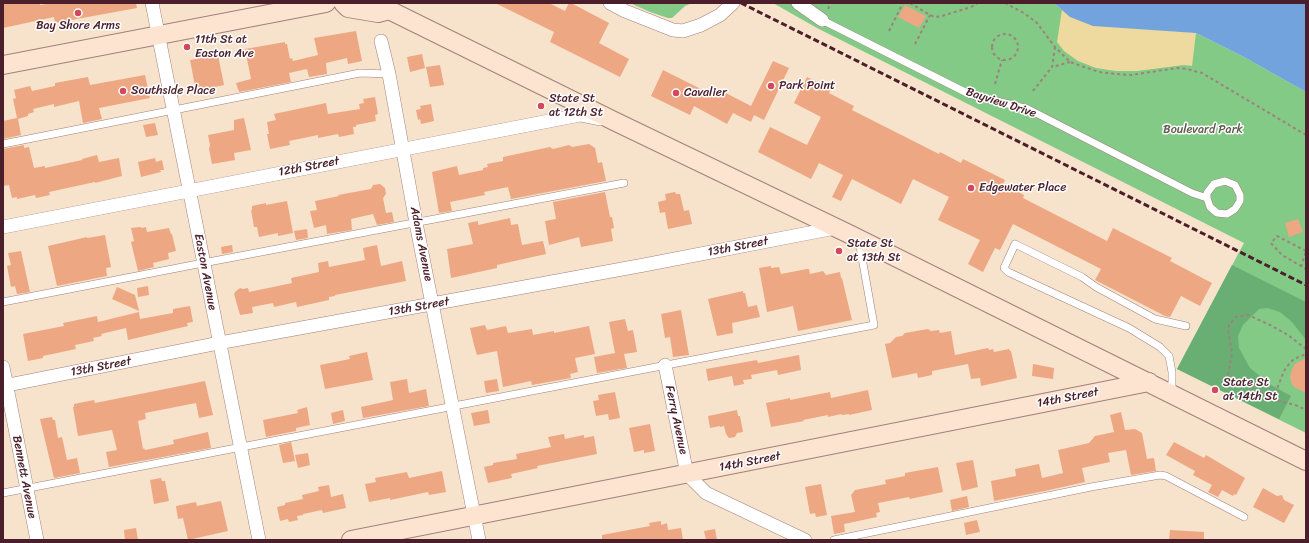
<!DOCTYPE html>
<style>
body{margin:0}
#map{position:relative;width:1309px;height:543px;overflow:hidden;background:#f7e2cc;font-family:Sriracha,sans-serif}
canvas{display:block}
.frame{position:absolute;inset:0;border:4px solid #4a1f2b;pointer-events:none}
</style>
<div id="map">
<canvas width="1309" height="543"></canvas>
<div class="frame"></div>
</div>
<script>
const ctx = document.querySelector('canvas').getContext('2d');
ctx.lineJoin = 'round';
function paint(path, color) { ctx.fillStyle = color; ctx.fill(path, 'evenodd'); }
const poly = rows => new Path2D(rows.map(r => 'M' + r).join(''));
function trace(path, color, width, dash) { ctx.strokeStyle = color; ctx.lineWidth = width; ctx.lineCap = dash ? 'butt' : 'round'; ctx.setLineDash(dash || []); ctx.stroke(path); }
function write(font, color, halo, rows, align = 'center') {
  ctx.font = font + ' Sriracha,sans-serif'; ctx.lineWidth = 3; ctx.setLineDash([]); ctx.textBaseline = 'middle'; ctx.strokeStyle = halo; ctx.fillStyle = color; for (const [text, x, y, turn = 0] of rows) {
    ctx.save(); ctx.translate(x, y); ctx.rotate((+turn || 0) * Math.PI / 180); ctx.textAlign = isNaN(turn) ? turn : align; if (halo) ctx.strokeText(text, 0, 0); ctx.fillText(text, 0, 0); ctx.restore();
  }
}
paint(poly([
 [630,3,692,3,685,6,672,18,668,18,650,12],
 [773,3,1054,3,1062,10,1196,33,1244,57,1306,92,1306,433,1177,369,1244,243,817,28]
]), '#82ca86');
paint(poly([
 [1232,265,1306,302,1306,340,1292,322,1280,312,1267,308,1259,309,1243,325,1238,336,1239,348,1250,368,1271,385,1291,396,1279,419,1177,369]
]), '#69ae73');
paint(poly([
 [1063,3,1134,3,1196,33,1192,66,1184,65,1137,71,1116,71,1096,68,1078,61,1064,51,1057,42]
]), '#eeda9e');
paint(poly([
 [1054,3,1306,3,1306,92,1244,57,1196,33,1093,26,1070,17]
]), '#72a3dd');
paint(poly([
 [3,3,40,3,40,5,52,3,136,3,137,8,55,23,54,17,3,28],
 [495,3,549,3,565,11,569,3,571,3,609,23,599,43,629,59,620,77,550,42,554,32],
 [905,5,926,16,919,28,898,17],
 [356,31,362,61,348,64,347,58,326,63,327,74,309,77,307,69,289,73,291,82,239,92,236,83,251,79,245,49,285,42,285,44,287,44,290,59,292,58,293,61,318,55,314,38],
 [422,54,425,68,410,72,407,57],
 [218,55,224,85,196,91,190,60],
 [773,61,789,68,764,120,754,115,751,122,733,113,727,124,694,106,690,115,651,96,663,70,713,95,716,88,751,106],
 [440,65,444,85,430,87,426,67],
 [145,75,150,98,99,108,102,119,83,123,79,101,54,107,54,104,33,109,34,112,28,114,28,116,18,119,21,135,3,139,3,121,17,118,13,99,16,98,14,90,30,86,32,91,55,86,55,83,88,77,90,85],
 [807,77,831,89,829,93,854,106,852,110,939,154,940,152,961,163,963,159,1005,180,1003,184,1024,195,1023,198,1107,241,1113,228,1172,258,1170,261,1212,283,1200,306,1181,296,1170,317,1165,316,1095,280,1101,269,1013,224,1000,250,995,248,983,272,968,264,980,240,938,220,949,197,913,179,901,204,852,179,841,201,832,197,843,175,819,163,811,179,758,152,770,127,807,145,821,117,794,103],
 [375,97,378,114,375,115,376,121,356,125,356,127,353,127,354,134,339,137,338,134,318,138,318,135,289,141,290,145,270,149,267,134,269,134,267,122,276,120,274,114,326,103,328,114,360,109,359,104,364,103,363,99],
 [431,104,434,121,421,124,420,119,418,120,416,110,421,109,420,106],
 [244,118,251,150,234,153,235,160,212,164,209,149,210,145,208,135,234,130,234,120],
 [155,123,158,135,146,137,143,125],
 [589,144,595,148,598,163,602,162,606,181,511,199,508,187,484,192,485,195,450,202,452,211,439,213,432,172,457,166,459,175,483,170,483,168,488,167,487,164,503,161,503,157,550,147,553,149,569,145,572,147],
 [24,145,24,148,29,147,34,168,45,166,45,168,82,160,82,159,97,155,99,162,119,158,122,176,95,183,95,182,49,192,50,195,36,198,35,195,17,199,17,197,12,198,9,185,3,186,3,149],
 [155,158,156,162,162,160,164,170,160,170,161,172,141,177,138,162],
 [380,184,385,188,386,194,383,198,386,213,392,212,394,222,377,225,373,214,351,219,352,230,327,234,326,225,314,228,310,211,317,210,315,201,339,196,338,195,371,189,373,185],
 [605,192,610,217,612,217,614,228,611,229,613,241,581,247,579,237,549,245,545,221,556,219,553,202],
 [675,192,676,194,680,194,684,211,689,210,692,224,668,229,665,212,660,213,658,202,666,200,665,194],
 [287,201,293,233,278,236,278,233,259,237,257,227,254,227,251,210,252,210,252,206,266,203,266,205],
 [510,218,511,225,518,224,522,245,543,241,546,254,497,265,497,268,451,278,447,249,473,244,468,223,478,221,478,225],
 [1298,219,1303,232,1289,237,1285,223],
 [140,227,142,228,146,227,147,232,169,228,171,234,172,234,176,251,168,253,169,259,153,263,154,267,138,271,131,242,134,241,131,228],
 [307,229,308,238,296,240,294,231],
 [105,235,111,267,106,268,107,276,57,286,48,246,87,237,87,238],
 [232,245,233,252,222,254,221,247],
 [377,245,381,266,402,261,406,281,335,295,335,296,329,297,329,300,297,307,296,302,274,307,273,303,252,307,253,313,240,315,234,294,236,291,240,288,243,289,248,288,249,292,292,283,291,278,319,272,318,263,328,261,329,267,365,260,363,248],
 [21,251,30,292,17,294,15,286,11,287,7,266,11,265,8,253],
 [771,266,771,268,779,267,781,274,807,269,809,269,810,274,823,271,826,275,840,272,841,278,842,278,852,320,798,331,793,306,767,312,759,268],
 [148,286,149,295,138,297,137,288],
 [117,287,135,295,139,311,112,299],
 [743,291,743,293,745,293,748,307,757,305,760,317,732,323,733,333,717,336,708,299],
 [190,306,193,322,187,323,188,326,128,340,126,328,101,334,102,336,93,338,94,341,75,345,76,349,43,356,43,358,28,361,23,334,64,326,63,323,97,316,98,322,139,312,140,319,173,313,173,309],
 [681,310,689,355,673,357,670,337,665,338,661,314],
 [625,319,628,331,633,330,637,352,624,354,627,368,597,373,594,357,615,353,609,322],
 [485,325,487,330,506,326,508,333,532,329,533,335,554,331,554,333,589,326,595,354,575,358,578,372,570,374,571,378,532,385,531,381,503,387,497,351,477,355,474,345,470,328],
 [928,329,931,331,939,330,940,333,951,331,955,355,988,348,989,350,993,349,994,352,1009,349,1010,351,1011,351,1017,378,981,386,980,378,971,379,968,364,932,371,932,375,918,378,917,373,892,378,885,344,890,343,896,337,902,336,905,333],
 [367,352,373,380,325,389,320,365,350,359,349,356],
 [799,355,801,370,778,375,777,370,751,375,752,379,743,380,744,384,734,386,732,376,708,381,706,369,757,360,758,363],
 [1306,358,1306,393,1294,387,1291,382,1290,377,1292,369,1295,364],
 [1033,364,1054,368,1053,379,1032,376],
 [407,379,409,393,426,389,429,406,363,418,361,407,393,400,390,382],
 [497,379,499,391,486,393,484,381],
 [205,381,213,415,199,418,196,403,145,413,146,419,138,421,143,449,144,448,145,450,174,444,173,440,208,432,211,448,109,467,106,452,117,450,112,430,78,436,73,407,74,407,74,404,94,400,95,403],
 [868,390,872,410,849,415,849,414,842,415,841,414,828,417,828,415,803,420,804,421,771,427,766,403,790,398,790,400,830,392,831,398],
 [615,392,620,418,609,420,608,414,596,416,593,401,599,400,598,395],
 [307,407,310,425,296,428,296,431,266,437,263,420,298,413,297,410],
 [343,410,345,421,333,424,331,413],
 [488,410,490,423,474,426,471,413],
 [737,410,738,416,740,416,743,432,737,433,735,437,729,438,726,434,724,426,720,427,720,426,710,428,708,416],
 [1121,412,1125,430,1135,429,1142,433,1147,459,1154,458,1156,471,1131,475,1126,450,1108,453,1110,462,1082,468,1085,482,1045,491,994,501,991,481,1016,476,1015,469,1039,464,1042,478,1063,473,1058,450,1089,443,1095,436,1114,432,1110,415],
 [52,417,53,420,55,420,58,438,62,437,67,460,77,458,80,473,54,478,40,419],
 [650,424,655,451,644,453,644,450,634,452,629,428],
 [564,434,565,439,584,435,584,438,594,436,597,454,537,466,538,468,511,474,512,478,488,483,484,467,493,465,493,463,517,459,516,454,551,447,548,437],
 [291,442,295,461,283,463,279,445],
 [1174,442,1204,458,1206,455,1245,478,1236,495,1234,494,1233,496,1222,490,1218,497,1208,492,1212,485,1193,475,1195,471,1166,455],
 [308,453,310,465,298,468,295,455],
 [973,460,978,487,962,491,956,463],
 [938,467,943,492,910,499,909,497,878,503,880,512,876,513,877,517,844,524,845,532,834,534,831,516,855,512,851,495,855,490,886,484,885,480,905,476,905,473],
 [442,471,446,492,429,495,428,492,390,500,390,498,369,502,365,484,376,482,375,478,407,472,409,478],
 [161,478,162,481,165,481,169,501,154,504,150,480],
 [821,484,827,515,816,517,815,513,810,514,805,487],
 [329,485,331,497,343,494,346,508,323,513,322,510,303,514,303,515,297,516,298,520,289,522,288,519,280,521,277,507,285,505,285,503,303,499,302,495,319,491,318,487],
 [1263,488,1277,496,1282,495,1284,500,1294,505,1284,523,1253,507],
 [967,496,969,507,952,511,950,500],
 [221,501,228,531,188,540,183,518,178,519,176,506,196,502,197,506],
 [977,520,980,532,966,535,964,523],
 [661,521,661,525,667,523,668,530,681,528,683,540,602,540,602,535,650,526,649,523],
 [136,528,138,540,125,540,124,530],
 [715,529,717,540,706,540,704,531],
 [1170,530,1204,532,1204,540,1169,540]
]), '#eda883');
const lane = poly([
 [822,20,969,94,1028,109,1192,193,1207,198,1210,207,1217,213,1227,214,1235,209,1240,201,1240,195,1235,185,1225,181,1214,184,1207,193,1207,198],
 [3,144,360,73,389,74],
 [3,302,203,263,624,183],
 [1172,394,1172,372,1169,356,1160,347,1129,328,1008,272,1004,268,1015,244,1082,277,1096,287,1155,319,1186,326],
 [3,493,874,325,859,241],
 [834,540,1091,487,1160,475,1166,476,1244,517]
]);
const street = poly([
 [152,3,259,540],
 [610,3,625,11,673,30,683,31,701,25,720,15,733,3],
 [798,3,822,20],
 [381,41,389,74,416,223,479,540],
 [3,227,580,115,600,119],
 [665,365,687,474,706,493,805,540],
 [3,367,37,540],
 [3,386,219,343,644,265,835,228]
]);
const secondary = poly([
 [343,3,348,8,378,13,389,10],
 [383,3,389,10,616,122,847,233,1306,461],
 [3,65,326,3],
 [351,540,1149,382]
]);
trace(lane, '#a0807c', 8);
trace(street, '#a0807c', 14);
trace(secondary, '#a0807c', 20);
trace(poly([
 [910,3,930,15,935,17,942,16,971,7,978,3],
 [1005,3,1024,13,1037,23,1055,47,1070,62,1099,72,1116,74,1131,75,1177,68,1187,69,1202,73,1306,135],
 [828,9,831,3],
 [889,31,903,3],
 '992 47a13 13 0 1 1 26 0a13 13 0 1 1-26 0Z',
 [915,44,930,15],
 [1055,47,1052,67,1070,62],
 [995,84,1002,60],
 [1033,91,1052,67],
 [1306,251,1277,236,1271,243,1282,255,1306,269],
 [1301,267,1306,251],
 [1306,349,1288,335,1270,325,1248,315,1236,317,1229,325,1228,330,1232,353,1228,374,1232,380,1237,384,1251,387,1273,399,1298,406,1306,410],
 [1273,399,1284,371,1289,364,1294,359,1306,354]
]), '#a0807c', 2, [3, 3]);
trace(lane, '#fff', 7);
trace(street, '#fff', 13);
trace(secondary, '#fde4d1', 18);
trace(poly([
 [741,3,1306,285]
]), '#4a1f2b', 3, [6, 3]);
for (const [x, y, r, color] of [
 [78,13,4,"#d1495b"],
 [187,47,4,"#d1495b"],
 [771,86,4,"#d1495b"],
 [123,91,4,"#d1495b"],
 [676,93,4,"#d1495b"],
 [541,106,4,"#d1495b"],
 [971,188,4,"#d1495b"],
 [839,251,4,"#d1495b"],
 [1215,390,4,"#d1495b"]
]) { const dot = new Path2D(); dot.arc(x, y, r, 0, 2 * Math.PI); ctx.fillStyle = color; ctx.fill(dot); trace(dot, '#fff', 1.5); }
write('12px', '#4a1f2b', '#fff', [
 ["Bay Shore Arms",78,26,"center"],
 ["11th St at",195,40],
 ["Easton Ave",195,54],
 ["Park Point",779,86],
 ["Southside Place",131,91],
 ["Cavalier",684,93],
 ["State St",549,99],
 ["at 12th St",549,113],
 ["Edgewater Place",979,188],
 ["State St",847,244],
 ["at 13th St",847,258],
 ["State St",1223,383],
 ["at 14th St",1223,397]
], 'left');
write('12px', '#4a1f2b', '#fff', [
 ["Bayview Drive",1001,103,18],
 ["12th Street",309,167,-11],
 ["Adams Avenue",421,244,79],
 ["13th Street",738,247,-11],
 ["Easton Avenue",205,272,79],
 ["13th Street",419,307,-10],
 ["13th Street",101,367,-11],
 ["14th Street",1068,398,-11],
 ["Ferry Avenue",676,420,78],
 ["14th Street",750,462,-11],
 ["Bennett Avenue",24,477,79]
]);
write('12px', '#5e5b4b', '#fff', [
 ["Boulevard Park",1203,130]
]);
</script>
